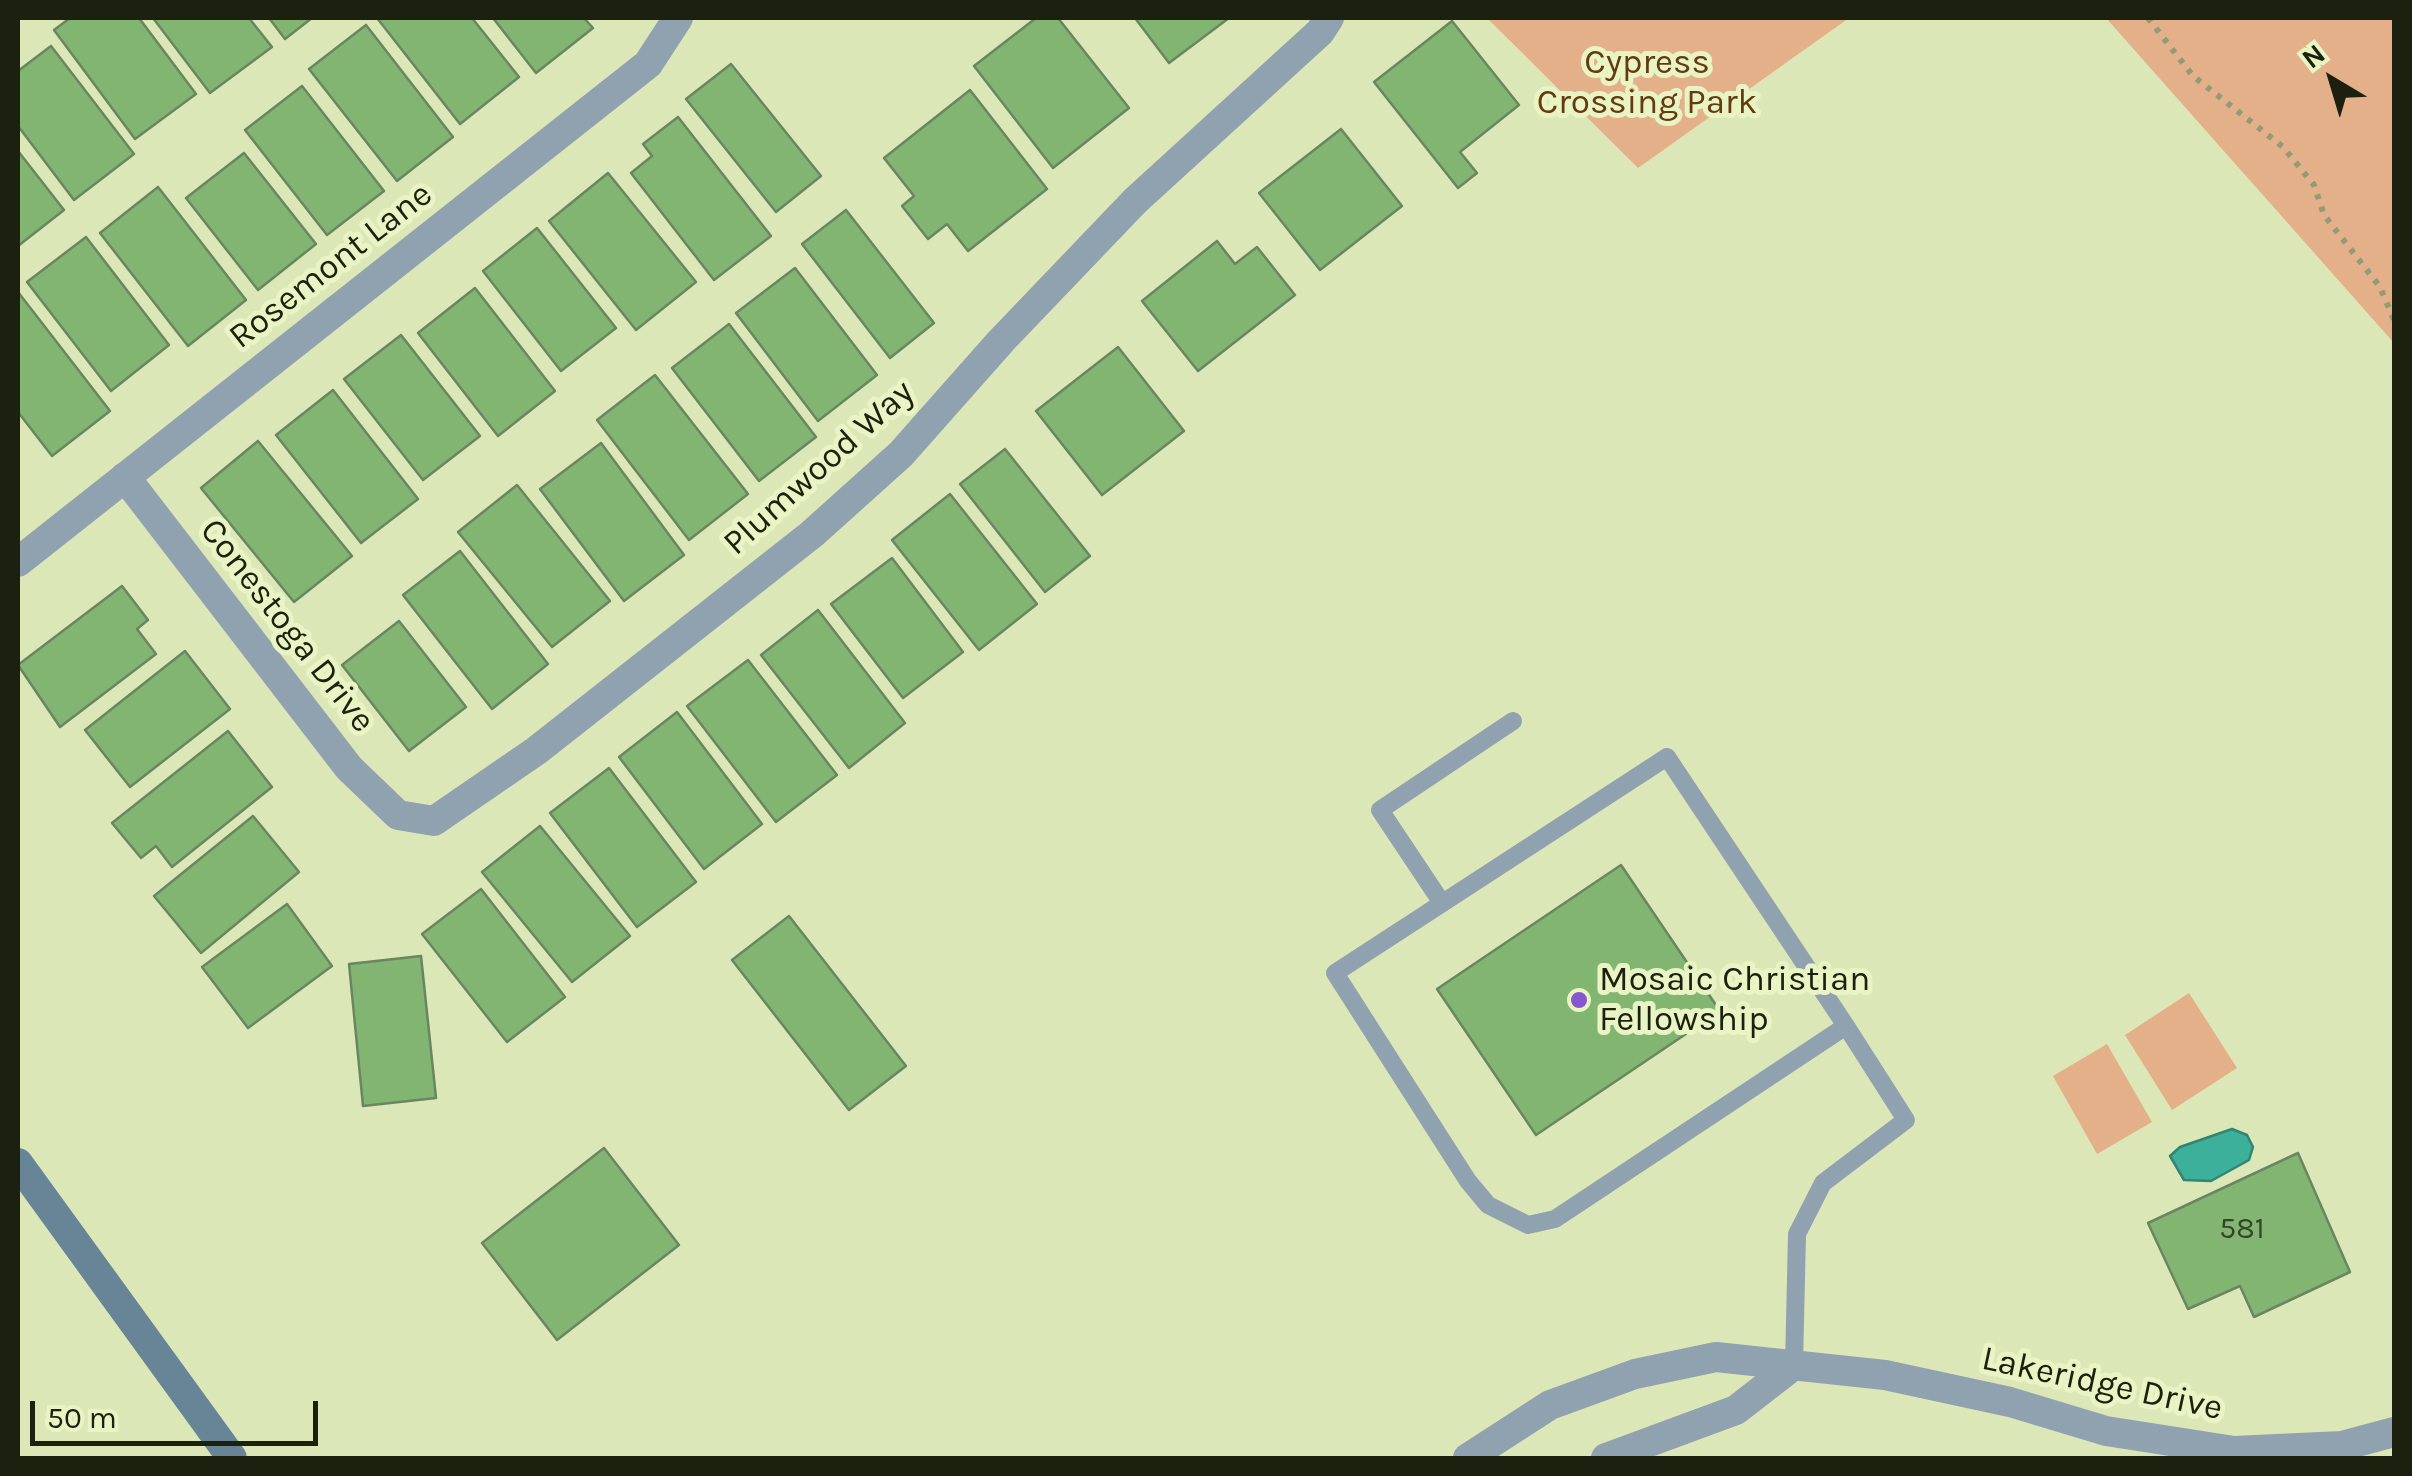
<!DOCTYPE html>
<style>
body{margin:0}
#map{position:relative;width:2412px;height:1476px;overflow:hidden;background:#dce7b7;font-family:Karla,sans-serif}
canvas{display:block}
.frame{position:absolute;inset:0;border:20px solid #1c200e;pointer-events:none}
.north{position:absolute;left:2282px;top:30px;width:100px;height:100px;-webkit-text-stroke:8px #e9f4c4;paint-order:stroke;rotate:322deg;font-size:28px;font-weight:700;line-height:40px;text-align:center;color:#1c200e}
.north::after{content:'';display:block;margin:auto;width:35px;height:45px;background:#1c200e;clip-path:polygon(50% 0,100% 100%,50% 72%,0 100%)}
.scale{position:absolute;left:30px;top:1401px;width:288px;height:45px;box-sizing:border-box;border:5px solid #1c200e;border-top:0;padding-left:12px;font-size:30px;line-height:35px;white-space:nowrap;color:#1c200e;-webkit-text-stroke:8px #e9f4c4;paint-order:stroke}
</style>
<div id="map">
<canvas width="2412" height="1476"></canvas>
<div class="frame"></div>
<div class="north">N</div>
<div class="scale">50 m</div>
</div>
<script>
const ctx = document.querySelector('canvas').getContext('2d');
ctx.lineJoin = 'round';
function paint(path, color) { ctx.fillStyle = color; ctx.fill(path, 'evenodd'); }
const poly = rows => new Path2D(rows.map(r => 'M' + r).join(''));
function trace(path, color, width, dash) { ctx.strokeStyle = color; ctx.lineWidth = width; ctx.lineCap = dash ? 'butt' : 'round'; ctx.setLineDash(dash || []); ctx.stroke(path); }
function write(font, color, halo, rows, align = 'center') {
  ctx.font = font + ' Karla,sans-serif'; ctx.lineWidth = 10; ctx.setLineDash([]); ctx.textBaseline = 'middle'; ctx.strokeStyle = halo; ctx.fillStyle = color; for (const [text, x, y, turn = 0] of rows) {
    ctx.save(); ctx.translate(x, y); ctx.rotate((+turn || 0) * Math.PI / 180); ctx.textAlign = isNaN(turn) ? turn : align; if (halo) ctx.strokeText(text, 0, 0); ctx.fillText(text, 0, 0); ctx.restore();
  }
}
paint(poly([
 [1487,18,1849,18,1638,168],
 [2106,18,2394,18,2394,343],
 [2189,993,2237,1068,2172,1110,2125,1035],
 [2107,1044,2152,1122,2097,1154,2053,1076]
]), '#e3b08a');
const water = poly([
 [2232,1129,2247,1135,2253,1147,2249,1160,2211,1181,2184,1180,2170,1156,2180,1147,2232,1129]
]);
paint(water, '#3cb09a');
trace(water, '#328570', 2.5);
const building = poly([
 [70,18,139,18,196,94,135,139,54,30,70,18],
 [153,18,249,18,272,47,210,93,153,18],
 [269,18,312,18,285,39,269,18],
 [377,18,472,18,519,77,460,124,377,18],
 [493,18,584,18,593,28,536,73,493,18],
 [1036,18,1058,18,1129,108,1053,168,974,66,1036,18],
 [1135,18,1229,18,1169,63,1135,18],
 [1452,21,1519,105,1460,152,1477,173,1458,188,1374,82,1452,21],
 [366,25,453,137,397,181,309,69,366,25],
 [51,46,134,154,74,200,18,126,18,71,51,46],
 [731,64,821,176,776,212,686,99,731,64],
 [302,86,384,191,327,235,245,130,302,86],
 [970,90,1047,189,968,251,947,224,928,239,902,206,914,196,884,158,970,90],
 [678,117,771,236,714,280,631,173,652,156,643,144,678,117],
 [1341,129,1402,206,1320,270,1259,193,1341,129],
 [18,151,64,210,18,246,18,151],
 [244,153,316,244,258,290,186,198,244,153],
 [608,173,696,282,636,330,549,221,608,173],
 [158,187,246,300,188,346,100,233,158,187],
 [846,210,934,323,890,358,802,244,846,210],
 [537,228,616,328,561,371,483,271,537,228],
 [86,237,169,345,111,391,27,282,86,237],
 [1217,241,1235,264,1257,247,1295,295,1198,371,1142,301,1217,241],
 [795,268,877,375,818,421,736,313,795,268],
 [475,288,555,391,498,436,418,333,475,288],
 [18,292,110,411,52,456,18,412,18,292],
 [729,324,816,437,759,481,672,368,729,324],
 [401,335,480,436,423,480,344,379,401,335],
 [1118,347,1184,431,1102,495,1036,411,1118,347],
 [655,375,748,494,689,540,597,420,655,375],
 [333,390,418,499,361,543,276,435,333,390],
 [258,441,352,556,294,602,201,488,258,441],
 [601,443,684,555,624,601,540,489,601,443],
 [1005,449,1090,556,1045,592,960,484,1005,449],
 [517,485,610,601,552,647,458,532,517,485],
 [950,494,1037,604,979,650,892,540,950,494],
 [460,551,548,664,492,709,403,595,460,551],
 [892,558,963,652,903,698,831,604,892,558],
 [122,586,148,620,137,629,156,654,60,727,18,665,122,586],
 [818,610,905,723,849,768,761,655,818,610],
 [399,621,466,707,409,751,342,665,399,621],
 [185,651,230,709,130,787,85,730,185,651],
 [748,660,837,775,776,822,687,706,748,660],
 [677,712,762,824,704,869,619,757,677,712],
 [228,731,272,787,172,867,156,846,141,858,112,823,228,731],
 [609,768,696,882,637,927,550,813,609,768],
 [253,816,299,872,201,953,154,896,253,816],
 [540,826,630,936,572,982,482,872,540,826],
 [1621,865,1720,1011,1536,1135,1437,989,1621,865],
 [481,889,565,997,507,1042,422,934,481,889],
 [287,904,332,966,248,1028,202,967,287,904],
 [789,916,906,1066,849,1110,732,960,789,916],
 [421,956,436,1098,363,1106,349,964,421,956],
 [604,1148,679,1245,557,1340,482,1243,604,1148],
 [2298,1153,2350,1272,2254,1317,2240,1286,2188,1309,2148,1223,2298,1153]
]);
paint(building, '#82b571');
trace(building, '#6a8661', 2.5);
trace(poly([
 [2148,18,2193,76,2283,147,2314,185,2324,215,2380,287,2394,320]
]), '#929a76', 6, [5, 8]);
trace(poly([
 [1442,903,1380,810,1513,721],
 [1794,1365,1797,1234,1823,1183,1906,1120,1846,1026,1667,757,1335,973,1468,1181,1488,1205,1528,1225,1555,1219,1846,1026]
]), '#90a2af', 18);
trace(poly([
 [125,477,349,768,398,815,434,821,536,751,812,534,901,454,1001,341,1135,201,1320,32,1329,18],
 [18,562,648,64,678,18],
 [1468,1458,1550,1405,1635,1374,1716,1357,1885,1375,2010,1402,2106,1431,2234,1451,2342,1446,2394,1432],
 [1606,1458,1736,1410,1794,1365]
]), '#90a2af', 30);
trace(poly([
 [18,1163,232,1458]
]), '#688497', 30);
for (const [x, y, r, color] of [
 [1579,1000,10,"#8456cf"]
]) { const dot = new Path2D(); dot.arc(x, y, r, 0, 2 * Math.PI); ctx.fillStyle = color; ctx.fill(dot); trace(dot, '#e9f4c4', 4); }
write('30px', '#364527', null, [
 ["581",2242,1229]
]);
write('35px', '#663910', '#e9f4c4', [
 ["Cypress",1647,63],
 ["Crossing Park",1647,103]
]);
write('35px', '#1c200e', '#e9f4c4', [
 ["Rosemont Lane",331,266,-38],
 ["Plumwood Way",819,468,-42],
 ["Conestoga Drive",287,626,52],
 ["Lakeridge Drive",2102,1384,12]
]);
write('35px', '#1c200e', '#e9f4c4', [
 ["Mosaic Christian",1599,980],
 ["Fellowship",1599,1020]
], 'left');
</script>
